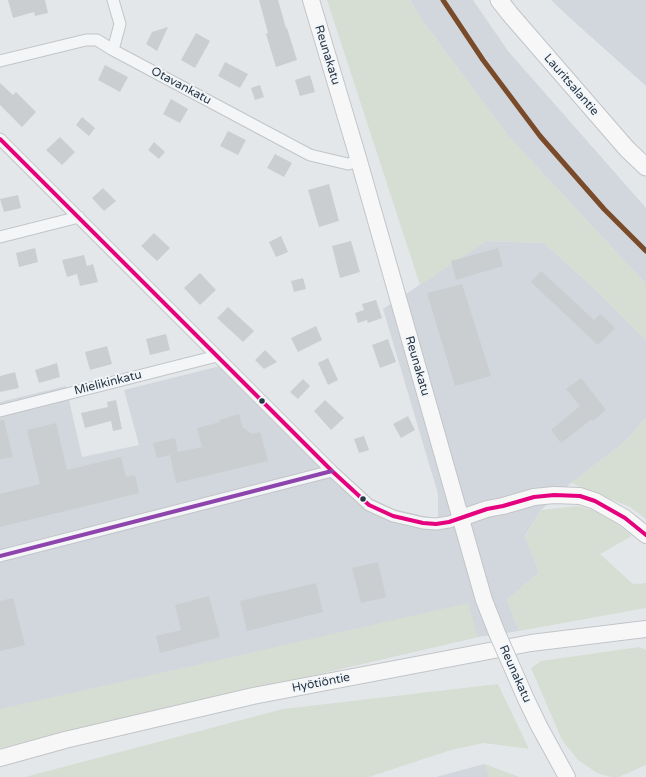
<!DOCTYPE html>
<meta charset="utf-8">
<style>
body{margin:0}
canvas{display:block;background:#e4e7ea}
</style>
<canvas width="646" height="777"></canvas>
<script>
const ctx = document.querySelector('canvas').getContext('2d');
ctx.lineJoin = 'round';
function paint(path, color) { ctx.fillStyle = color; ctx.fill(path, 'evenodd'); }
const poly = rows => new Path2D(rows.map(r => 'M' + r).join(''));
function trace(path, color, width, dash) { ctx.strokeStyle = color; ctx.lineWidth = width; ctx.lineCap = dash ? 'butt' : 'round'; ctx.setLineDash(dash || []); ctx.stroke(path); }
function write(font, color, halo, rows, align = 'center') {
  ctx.font = font + ' "Varela Round",sans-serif'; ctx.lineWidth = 4; ctx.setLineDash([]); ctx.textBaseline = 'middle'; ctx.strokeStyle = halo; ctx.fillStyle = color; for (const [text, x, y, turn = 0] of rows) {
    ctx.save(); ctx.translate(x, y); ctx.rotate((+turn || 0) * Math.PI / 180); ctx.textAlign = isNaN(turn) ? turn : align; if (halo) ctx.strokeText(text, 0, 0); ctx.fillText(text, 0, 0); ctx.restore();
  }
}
paint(poly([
 [410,0,473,0,508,51,646,208,646,284,511,139,419,16],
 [551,0,646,0,646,86,570,18],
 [486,241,544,243,595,289,646,340,646,417,626,441,571,483,541,510,525,536,539,572,507,600,519,631,478,637,0,748,0,402,66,386,82,457,139,445,124,390,232,363,334,464,371,498,394,509,438,519,438,494,383,309],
 [484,764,519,777,436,777]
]), '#d2d7dd');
paint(poly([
 [327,0,410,0,419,16,511,139,646,284,646,340,595,289,544,243,486,241,420,285],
 [646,417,646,519,630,507,571,483,626,441],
 [577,506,604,513,632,536,600,554,633,584,646,583,646,608,519,631,507,600,539,572,525,537,541,510],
 [468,603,478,637,0,748,0,709,241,655],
 [639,647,646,650,646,765,619,777,611,777,597,773,578,760,562,740,531,668,541,661],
 [498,684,529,749,484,743,451,750,369,777,25,777,283,709],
 [484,764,519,777,489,777]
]), '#d6ded4');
paint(poly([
 [8,0,45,0,48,13,35,16,34,12,13,18],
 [259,0,278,0,286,28,287,28,297,60,276,67,266,34,268,33],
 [168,27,157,51,146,44,152,32],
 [196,33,210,41,195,68,181,60],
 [225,62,248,74,240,88,218,76],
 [105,65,128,77,120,92,98,80],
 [310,75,315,92,300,96,295,80],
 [0,83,13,95,16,92,36,112,22,127,0,105],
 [260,85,264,97,255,100,251,88],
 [171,99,188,109,180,123,163,114],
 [82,117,95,128,89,136,76,125],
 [228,131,246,140,238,155,220,146],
 [60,137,75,152,62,165,46,150],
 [154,142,165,152,159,159,148,150],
 [275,154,292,163,284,177,267,168],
 [329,184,339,221,319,227,308,190],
 [103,188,116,201,104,211,92,198],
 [18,195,21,208,4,212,0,199],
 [154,233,170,248,157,261,141,246],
 [281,236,288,252,276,257,269,242],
 [351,241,360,272,340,278,332,246],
 [35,248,38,262,19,267,16,253],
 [498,248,503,266,456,280,451,261],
 [84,255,87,266,93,264,98,282,80,286,77,274,67,277,62,260],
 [541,271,594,320,600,314,615,328,598,345,531,282],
 [200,273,216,290,200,305,184,288],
 [303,278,306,289,294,292,291,281],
 [462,284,491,376,455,386,427,293],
 [376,300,382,318,368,323,367,320,358,323,355,313,364,310,362,304],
 [228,307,254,331,243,342,217,318],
 [316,326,322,340,298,352,291,338],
 [166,334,170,350,150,355,146,339],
 [388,339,396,362,380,368,372,345],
 [107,346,112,364,90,370,85,352],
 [265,350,277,362,264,369,255,360],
 [328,358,338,380,328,385,318,363],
 [57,363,60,377,39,383,35,370],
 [15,372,19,388,0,392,0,376],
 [581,378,606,410,593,421,592,419,561,443,551,430,580,406,566,389],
 [303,379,310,386,298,399,290,392],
 [116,400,122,429,113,431,111,421,85,428,81,413,108,407,107,402],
 [325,400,344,418,331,430,314,411],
 [239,414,243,428,253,434,260,432,268,461,176,483,170,455,157,458,153,443,175,438,178,452,202,447,197,428,220,422,219,420],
 [408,416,415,430,401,438,393,424],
 [0,420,4,420,13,457,0,459],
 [56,423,67,470,121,457,126,477,135,475,139,493,0,527,0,494,40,484,27,430],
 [364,436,369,450,359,453,354,439],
 [378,562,386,597,361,603,352,568],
 [316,583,323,612,247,631,240,601],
 [209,596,220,637,160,653,156,636,181,630,175,605],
 [13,598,25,645,0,651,0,601]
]), '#caced0');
const street = poly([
 [113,0,120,24,113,50],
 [0,61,86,40,97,40,113,50,310,155,348,164,359,161],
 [0,139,332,471,369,505,393,516,423,523,436,524,449,522,461,518],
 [0,237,79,217],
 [0,411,217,356],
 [0,556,332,471]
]);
const secondary = poly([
 [311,0,359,161,484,600],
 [461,518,487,509,503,506,534,497,554,495,580,496,595,501,625,518,646,535],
 [526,699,539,726,567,777],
 [0,758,65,740,253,696,531,643,646,629]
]);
const primary = poly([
 [499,0,510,14,627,149,646,167]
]);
trace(street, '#c2c5c8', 13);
trace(secondary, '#c2c5c8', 18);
trace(primary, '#c0c4c8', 19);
trace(street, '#f3f5f6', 11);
trace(secondary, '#f7f7f8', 16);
trace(primary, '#f7f7f8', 17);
const secondaryBridge = poly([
 [484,600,497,633,526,699]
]);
trace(secondaryBridge, '#c2c5c8', 18, []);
trace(secondaryBridge, '#f7f7f8', 16);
trace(poly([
 [0,139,332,471,369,505,393,516,423,523,436,524,449,522,487,509,503,506,534,497,554,495,580,496,595,501,625,518,646,535]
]), '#e5007d', 4);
trace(poly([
 [0,556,332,471]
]), '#8e44ad', 4);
trace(poly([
 [443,0,483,60,540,136,604,209,646,251]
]), '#7a4b2a', 5);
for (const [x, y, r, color] of [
 [262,401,3.5,"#283746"],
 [363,499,3.5,"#283746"]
]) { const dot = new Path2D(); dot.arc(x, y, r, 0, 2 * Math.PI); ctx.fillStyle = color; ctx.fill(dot); trace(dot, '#f2f6f9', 1.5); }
write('12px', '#283746', '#f2f6f9', [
 ["Reunakatu",327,55,73],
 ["Lauritsalantie",571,85,49],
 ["Otavankatu",181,86,28],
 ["Reunakatu",417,366,74],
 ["Mielikinkatu",108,383,-14],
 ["Reunakatu",515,674,66],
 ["Hyötiöntie",321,683,-11]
]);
</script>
